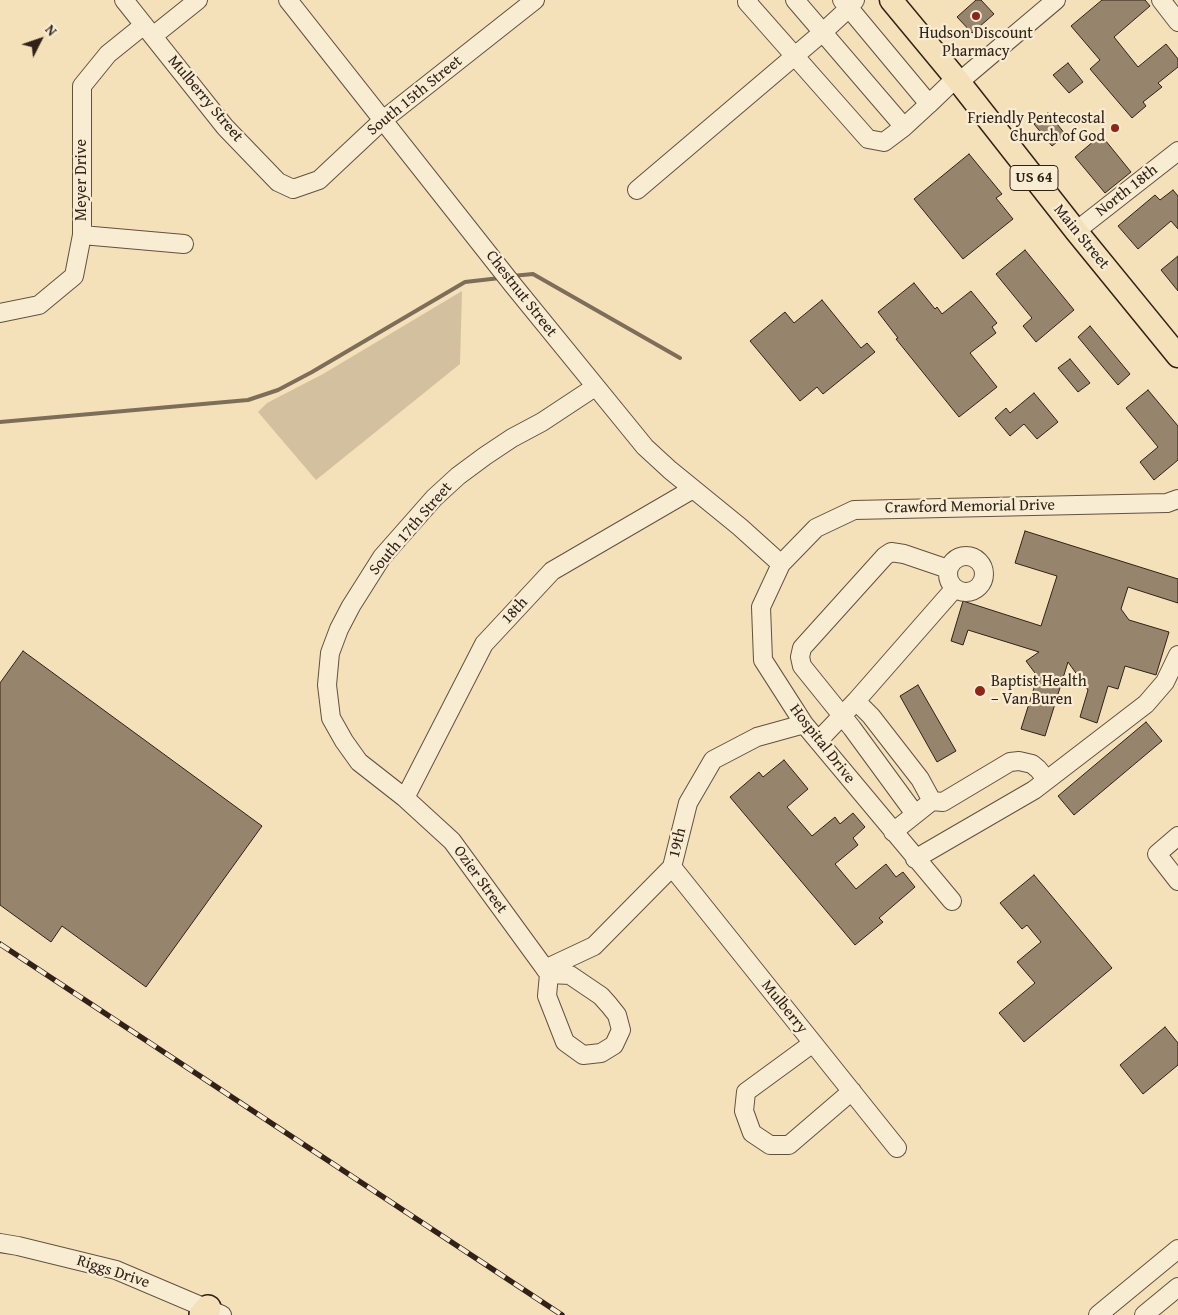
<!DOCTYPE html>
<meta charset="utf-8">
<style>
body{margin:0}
#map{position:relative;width:1178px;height:1315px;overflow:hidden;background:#f4e1b9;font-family:"Gentium Book Plus",serif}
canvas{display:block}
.north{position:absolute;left:15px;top:15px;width:50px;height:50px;-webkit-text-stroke:4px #f8ecd2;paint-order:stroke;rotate:49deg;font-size:14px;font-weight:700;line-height:20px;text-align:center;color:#312119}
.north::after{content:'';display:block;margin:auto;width:18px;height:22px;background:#312119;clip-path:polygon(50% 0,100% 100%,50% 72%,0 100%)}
</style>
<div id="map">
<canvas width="1178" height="1315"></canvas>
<div class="north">N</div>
</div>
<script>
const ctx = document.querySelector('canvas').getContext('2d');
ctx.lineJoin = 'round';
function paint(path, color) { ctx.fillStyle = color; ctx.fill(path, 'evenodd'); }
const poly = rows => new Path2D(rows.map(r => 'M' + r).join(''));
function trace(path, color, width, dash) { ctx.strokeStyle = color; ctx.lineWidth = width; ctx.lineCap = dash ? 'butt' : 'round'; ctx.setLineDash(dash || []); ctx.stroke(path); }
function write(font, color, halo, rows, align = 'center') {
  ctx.font = font + ' "Gentium Book Plus",serif'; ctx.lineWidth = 4.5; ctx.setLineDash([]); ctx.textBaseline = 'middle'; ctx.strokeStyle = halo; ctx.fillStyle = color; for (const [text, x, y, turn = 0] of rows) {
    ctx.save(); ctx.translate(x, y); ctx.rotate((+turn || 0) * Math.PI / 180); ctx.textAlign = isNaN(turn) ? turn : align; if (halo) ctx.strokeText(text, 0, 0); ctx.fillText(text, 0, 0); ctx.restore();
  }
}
paint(poly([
 [462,291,460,364,316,480,258,412,267,403,323,374]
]), '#d3c09e');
trace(poly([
 [512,276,533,274,680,358],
 [0,422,248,400,278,390,312,372,465,282,500,278]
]), '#7e6d59', 4);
const building = poly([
 [976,0,981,0,994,14,972,33,957,17,976,0],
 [1102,0,1145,0,1150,6,1114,37,1138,67,1166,44,1178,59,1178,67,1158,83,1162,87,1143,102,1146,106,1132,118,1090,69,1100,60,1071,26,1102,0],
 [1068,63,1083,82,1069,93,1053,75,1068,63],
 [1048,113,1066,135,1052,146,1034,124,1048,113],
 [1101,135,1131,172,1105,193,1075,157,1101,135],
 [969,154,1002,194,996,198,1013,219,963,259,914,199,969,154],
 [1173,190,1178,196,1178,229,1171,221,1138,249,1118,226,1155,195,1160,200,1173,190],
 [1025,250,1074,310,1036,342,1023,326,1032,318,996,274,1025,250],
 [1178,256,1178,291,1161,270,1178,256],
 [914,283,935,309,937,307,942,314,971,291,997,323,992,327,996,333,970,353,997,387,959,417,896,339,898,338,878,312,914,283],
 [822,300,861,348,867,343,875,352,823,394,817,387,800,401,750,341,785,312,794,323,822,300],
 [1090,326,1130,374,1118,385,1078,337,1090,326],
 [1070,359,1090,383,1078,392,1058,368,1070,359],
 [1148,390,1178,426,1178,460,1154,480,1140,462,1158,447,1126,408,1148,390],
 [1034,393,1058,422,1037,439,1024,424,1010,436,995,418,1006,408,1010,413,1034,393],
 [1025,531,1178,579,1178,603,1128,587,1121,609,1129,620,1169,632,1156,675,1125,666,1118,689,1108,686,1097,723,1080,717,1088,690,1068,662,1045,736,1021,729,1034,688,1032,685,1035,673,1026,661,1039,652,968,630,963,645,951,641,963,601,1041,626,1057,576,1015,563,1025,531],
 [23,651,262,826,146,987,62,926,51,942,0,905,0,683,23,651],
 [918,685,956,751,937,762,900,696,918,685],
 [1146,722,1162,741,1074,815,1058,796,1146,722],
 [784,760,808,789,787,807,812,836,835,817,840,824,853,813,865,827,853,838,858,845,835,864,856,889,886,864,896,877,903,872,915,887,879,918,883,922,855,945,730,797,759,772,763,777,784,760],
 [1034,875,1112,968,1024,1042,999,1013,1035,983,1017,962,1041,942,1027,925,1022,929,1000,903,1034,875],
 [1165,1027,1178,1043,1178,1065,1143,1094,1120,1065,1165,1027]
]);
paint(building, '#96856c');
trace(building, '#312119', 1);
const minor = poly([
 [124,0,225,127,278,182,293,189,319,180,383,120,535,0],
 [288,0,513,285,645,447,670,470,740,527,781,564],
 [749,0,747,2,868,139,884,142,904,127],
 [795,0,904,127,929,104],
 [855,0,849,8,929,104,956,78],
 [1161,0,1178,22],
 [153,36,198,0],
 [959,82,1056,0],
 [637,190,823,32,849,8,842,0],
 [1076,231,1178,151],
 [82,235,184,244],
 [0,313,39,305,74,276,82,235,82,86,108,54,144,25],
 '948 574a18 18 0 1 1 36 0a18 18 0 1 1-36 0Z',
 [856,701,871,716,920,779,932,801],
 [818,741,856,701,955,588],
 [405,798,484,644,552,571,693,489],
 [915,814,852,728,802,666,800,657,802,648,885,556,891,552,904,554,948,569],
 [893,832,932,801,943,802,1010,762,1019,761,1032,764,1038,769,1047,780],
 [1178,836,1157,854,1178,881],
 [915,859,1034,790,1146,704,1165,682,1178,655],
 [672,867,897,1148],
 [952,901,804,724,763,660,761,607,781,564,816,528,854,510,1167,503,1178,499],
 [545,969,594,946,672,867,688,803,713,760,757,737,804,724],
 [549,974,452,841,405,798,359,762,344,741,331,718,327,685,330,653,339,629,351,606,382,557,434,498,458,476,485,456,512,438,542,422,595,387],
 [549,974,570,975,601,996,609,1005,617,1015,621,1030,614,1045,601,1053,583,1055,565,1042,547,996,549,974],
 [813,1043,746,1092,744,1111,752,1133,770,1145,789,1145,852,1091],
 [0,1243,18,1246,116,1270,222,1315],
 [1098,1315,1178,1249],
 [1144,1315,1178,1287]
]);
const major = poly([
 [891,0,959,82,1076,231,1178,356]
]);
const highway = poly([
 [202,1315,208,1308]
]);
trace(minor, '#625141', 20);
trace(major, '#312119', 25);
trace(highway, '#312119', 28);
trace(minor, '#f8ecd2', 18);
trace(major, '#f4e1b9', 22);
trace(highway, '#f4e1b9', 25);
const rail = poly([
 [0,944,562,1315]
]);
trace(rail, '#312119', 5.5);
trace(rail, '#f8ecd2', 4, [11]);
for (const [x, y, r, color] of [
 [976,16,5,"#8f2418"],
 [1115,128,5,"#8f2418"],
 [980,691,6,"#8f2418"]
]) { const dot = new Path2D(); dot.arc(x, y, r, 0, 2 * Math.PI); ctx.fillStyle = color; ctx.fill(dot); trace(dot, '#f8ecd2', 2); }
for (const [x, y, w] of [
 [1034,178,48]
]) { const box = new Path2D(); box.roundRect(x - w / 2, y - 12.5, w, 25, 4); ctx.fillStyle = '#f8ecd2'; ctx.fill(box); trace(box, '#312119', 1); }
write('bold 15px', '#312119', null, [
 ["US 64",1034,178]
]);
write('16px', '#312119', '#f8ecd2', [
 ["Hudson Discount",976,34],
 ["Pharmacy",976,52],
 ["Friendly Pentecostal",1105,119,"right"],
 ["Church of God",1105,137,"right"],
 ["Baptist Health",991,682,"left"],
 ["– Van Buren",991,700,"left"]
]);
write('16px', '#312119', '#f8ecd2', [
 ["South 15th Street",415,96,-39],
 ["Mulberry Street",205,99,50],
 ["Meyer Drive",82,180,-90],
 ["North 18th",1127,191,-38],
 ["Main Street",1081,237,51],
 ["Chestnut Street",521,294,52],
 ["Crawford Memorial Drive",970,507,-1],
 ["South 17th Street",411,529,-49],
 ["18th",515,611,-47],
 ["Hospital Drive",822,744,52],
 ["19th",678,843,-76],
 ["Ozier Street",480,880,54],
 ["Mulberry",784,1007,51],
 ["Riggs Drive",113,1272,18]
]);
</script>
